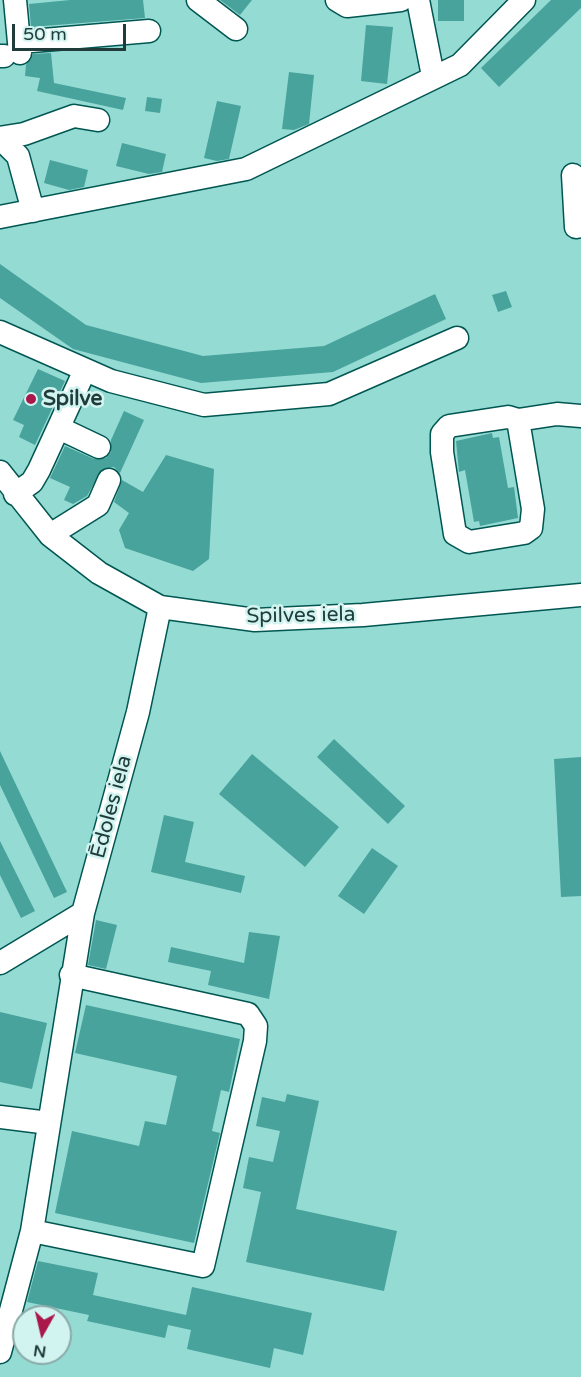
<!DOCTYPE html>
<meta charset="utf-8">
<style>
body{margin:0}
#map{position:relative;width:581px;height:1377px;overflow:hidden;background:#94dbd4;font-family:"Varela Round",sans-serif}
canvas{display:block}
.north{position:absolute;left:12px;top:1305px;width:60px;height:60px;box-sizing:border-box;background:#d2f4f0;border:2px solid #8aaaa7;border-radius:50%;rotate:188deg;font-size:16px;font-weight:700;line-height:24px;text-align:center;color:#1f3c3a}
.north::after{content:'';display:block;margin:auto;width:21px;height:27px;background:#aa174a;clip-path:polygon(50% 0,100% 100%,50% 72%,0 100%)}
.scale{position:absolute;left:12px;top:24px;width:114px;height:27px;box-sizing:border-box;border:3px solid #1f3c3a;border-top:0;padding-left:8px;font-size:18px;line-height:21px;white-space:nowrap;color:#1f3c3a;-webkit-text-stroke:4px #d2f4f0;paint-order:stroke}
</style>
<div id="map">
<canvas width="581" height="1377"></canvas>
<div class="north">N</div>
<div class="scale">50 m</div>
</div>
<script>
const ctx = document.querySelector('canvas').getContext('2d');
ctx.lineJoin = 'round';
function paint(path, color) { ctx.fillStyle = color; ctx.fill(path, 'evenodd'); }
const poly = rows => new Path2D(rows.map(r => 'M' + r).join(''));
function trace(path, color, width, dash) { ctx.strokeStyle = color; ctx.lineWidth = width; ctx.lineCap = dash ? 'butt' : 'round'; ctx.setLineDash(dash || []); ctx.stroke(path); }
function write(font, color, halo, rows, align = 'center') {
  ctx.font = font + ' "Varela Round",sans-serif'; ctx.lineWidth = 5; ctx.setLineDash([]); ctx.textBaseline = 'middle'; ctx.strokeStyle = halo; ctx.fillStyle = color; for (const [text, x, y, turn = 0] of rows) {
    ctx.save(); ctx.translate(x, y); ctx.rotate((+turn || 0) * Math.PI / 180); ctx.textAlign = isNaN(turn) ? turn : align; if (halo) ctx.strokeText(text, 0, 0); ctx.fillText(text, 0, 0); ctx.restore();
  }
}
paint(poly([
 [70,0,143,0,145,18,31,27,29,4],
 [220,0,252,0,240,15],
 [438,0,464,0,464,21,438,21],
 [551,0,581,0,581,8,499,87,481,68],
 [366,25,393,27,387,84,361,81],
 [51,53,54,83,126,98,123,110,37,91,40,78,25,76,26,65,33,54],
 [289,72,314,75,309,124,294,130,282,129],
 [147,97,162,99,160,113,145,111],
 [217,101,241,106,229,159,217,161,204,158],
 [122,143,166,154,162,172,149,174,116,166],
 [50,160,88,170,84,187,69,190,44,183],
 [0,264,86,325,203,356,324,346,435,294,446,319,333,372,201,383,73,349,0,298],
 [506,291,512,307,498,312,492,295],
 [38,369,65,381,35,445,19,437,24,425,13,420],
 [124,411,144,420,120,473,114,467,102,469,87,496,73,504,64,500,70,487,50,478,65,446,94,459,106,458,111,452,111,440],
 [492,433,493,438,499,437,508,488,514,487,518,518,480,526,479,521,474,522,465,470,459,472,456,441],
 [166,455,214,469,209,559,193,571,125,548,119,530,129,513,114,502,122,480,143,492],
 [334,739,405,806,388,824,317,757],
 [0,751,67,892,54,898,0,785],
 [252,754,339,827,305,867,219,794],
 [581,757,581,896,561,897,554,759],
 [164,815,194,822,185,862,245,876,241,893,151,872],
 [0,841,35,911,21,918,0,875],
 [372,848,398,866,364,914,338,896],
 [96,920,117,925,106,969,88,965],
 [249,932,280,936,269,999,208,985,211,971,168,962,171,947,244,963],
 [86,1005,240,1039,229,1092,221,1090,212,1131,220,1133,194,1243,55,1213,72,1131,139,1146,145,1121,166,1125,177,1076,75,1053],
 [0,1012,47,1023,32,1089,0,1082],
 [287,1094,319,1101,296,1209,397,1231,384,1291,246,1262,261,1192,243,1188,249,1157,273,1162,280,1131,256,1126,262,1097,285,1102],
 [38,1261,98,1273,93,1295,186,1315,192,1287,312,1313,303,1355,274,1348,270,1368,187,1349,191,1330,168,1325,165,1338,87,1321,89,1315,27,1302]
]), '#48a39c');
const minor = poly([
 [15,0,20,53],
 [198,0,236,29],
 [337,0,347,6,401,0],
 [418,0,433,76],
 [20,42,149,31],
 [0,56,4,56],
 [0,138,24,134,74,116,98,120],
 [1,139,18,156,33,211],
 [573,175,576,227,581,226],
 [0,217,246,169,460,65,524,0],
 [0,332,111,381,204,405,329,394,457,338],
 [518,420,533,509,531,528,524,533,469,542,455,534,442,452,442,434,449,426,508,417,518,420,557,414,581,416],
 [59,428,99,447],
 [0,472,50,535,99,573,160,607,255,620,363,615,581,595],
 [15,494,32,482,39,470,85,370],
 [50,535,98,505,109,480],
 [0,963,83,913],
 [0,1117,49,1123],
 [32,1231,203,1266,255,1041,256,1026,248,1014,71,975],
 [0,1352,32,1231,83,913,138,712,160,607]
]);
trace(minor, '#005651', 25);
trace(minor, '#fff', 22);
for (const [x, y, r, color] of [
 [31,399,6,"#aa174a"]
]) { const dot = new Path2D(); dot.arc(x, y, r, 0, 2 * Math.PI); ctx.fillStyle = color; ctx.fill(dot); trace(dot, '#d2f4f0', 2); }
write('bold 21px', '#1f3c3a', '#d2f4f0', [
 ["Spilve",43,399]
], 'left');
write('21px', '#1f3c3a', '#d2f4f0', [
 ["Spilves iela",301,616,-1],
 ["Ēdoles iela",112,807,-75]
]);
</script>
